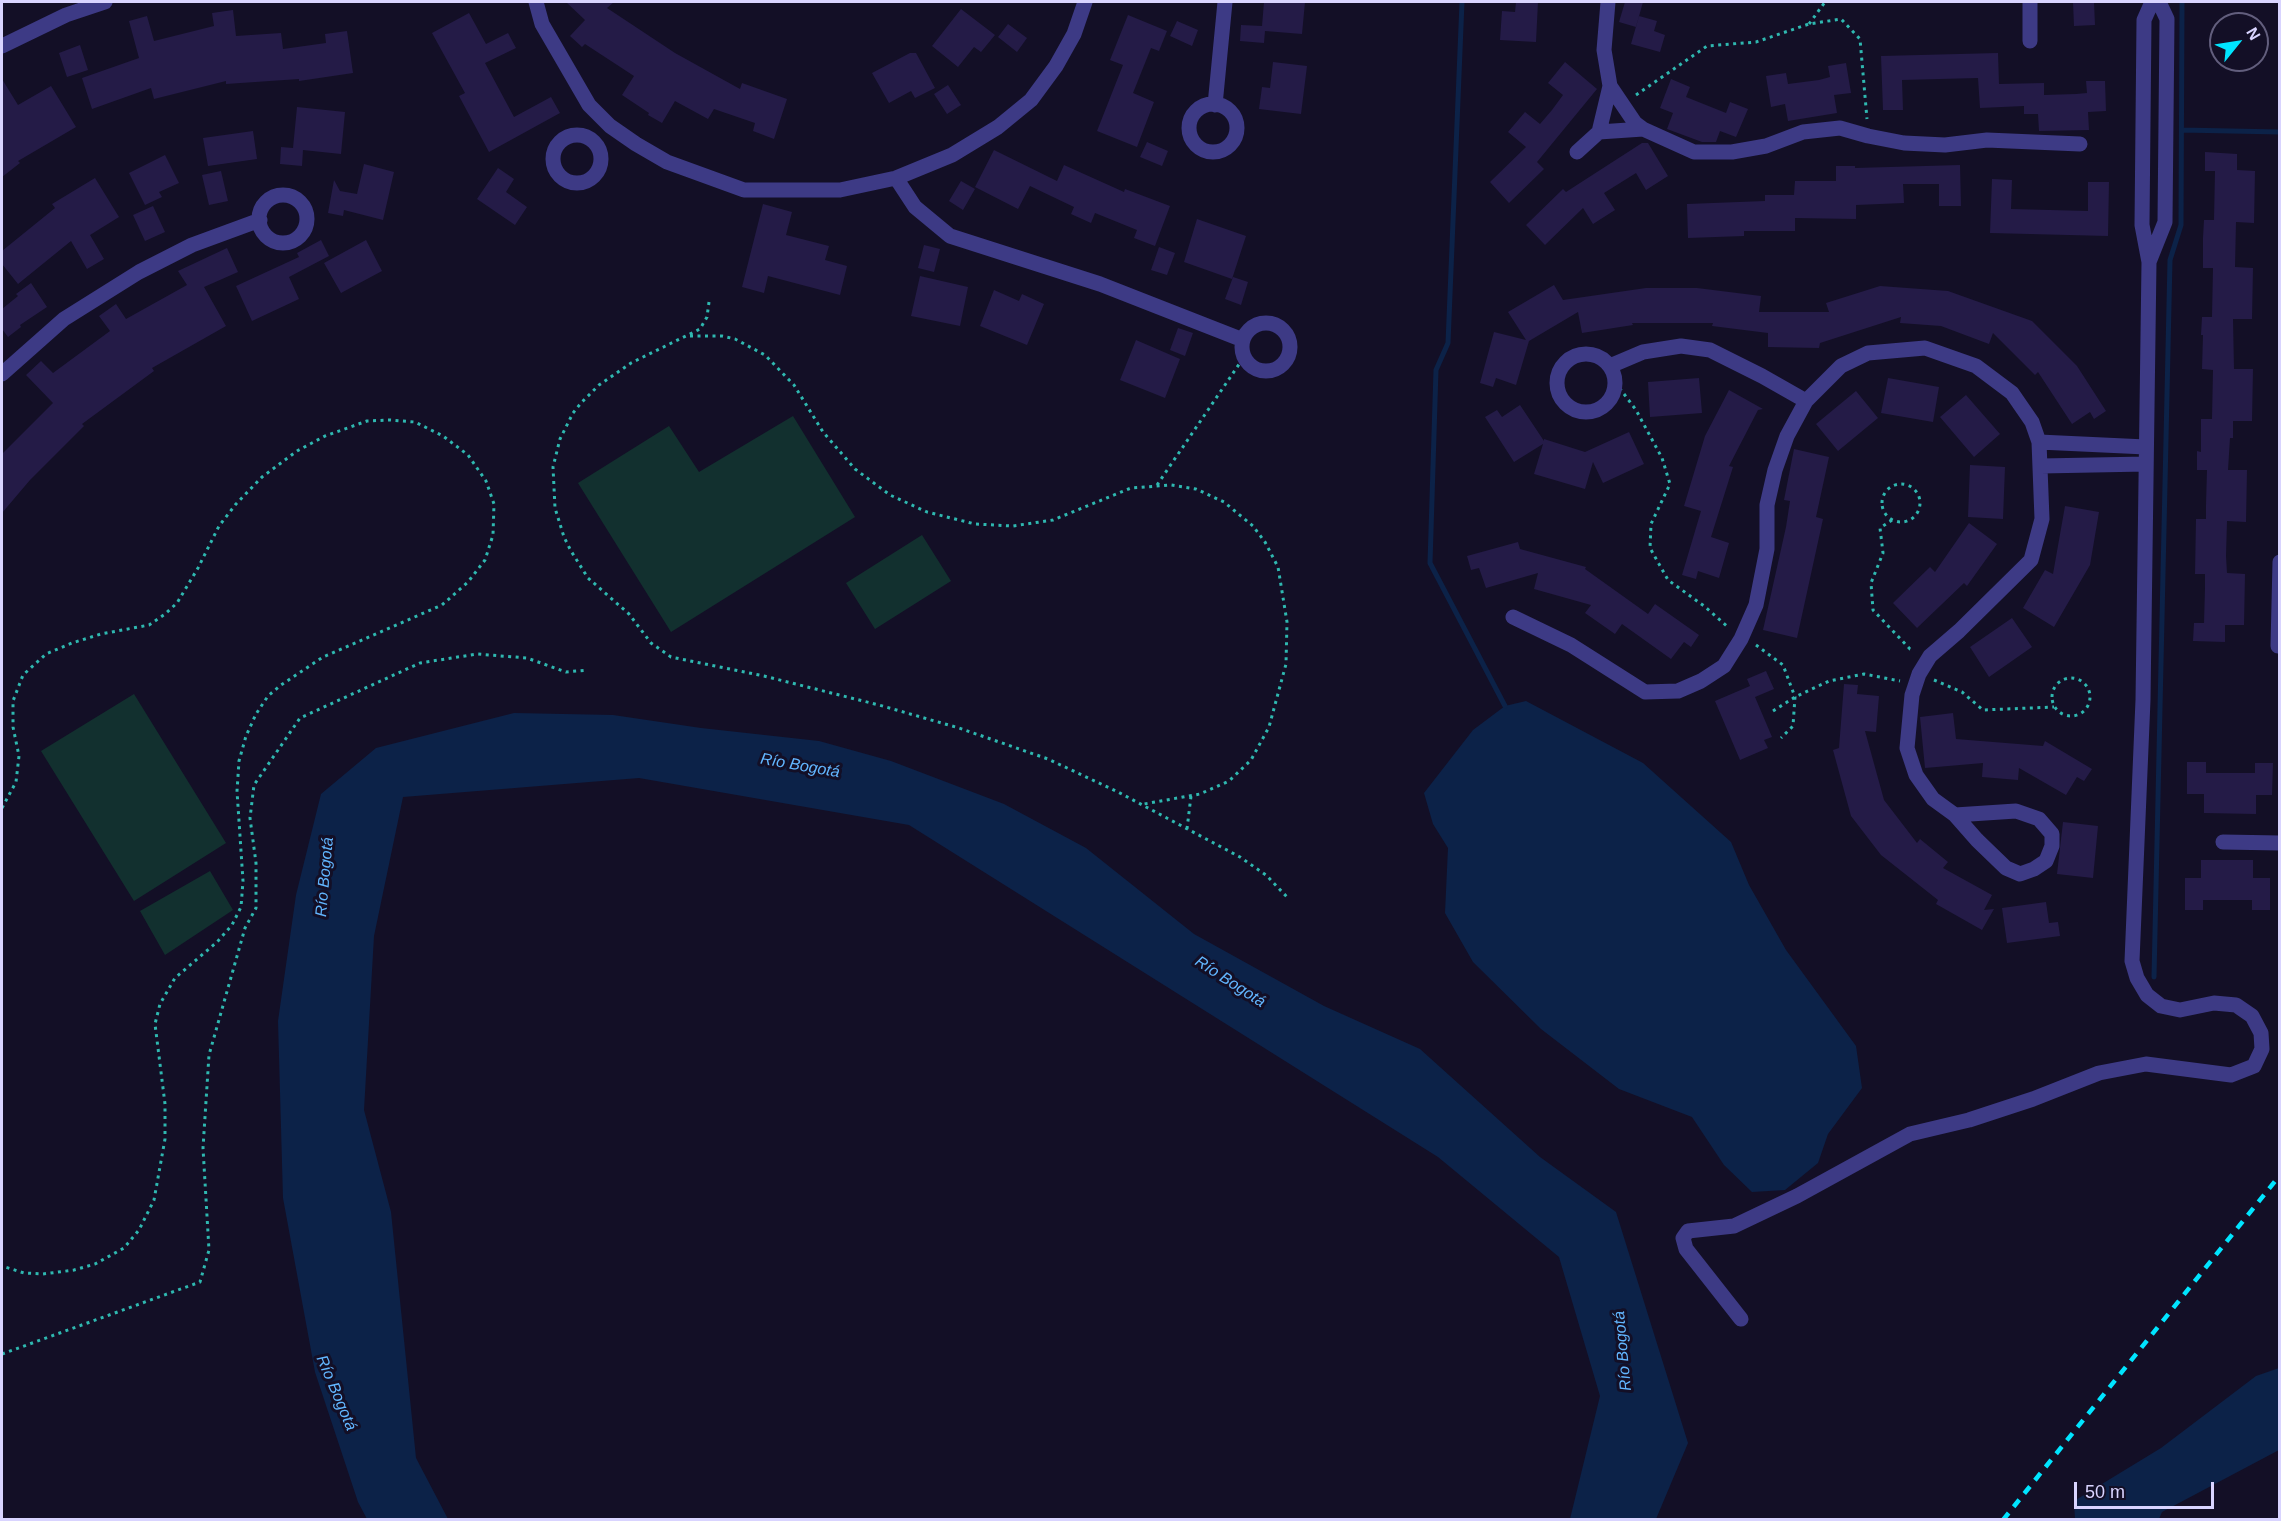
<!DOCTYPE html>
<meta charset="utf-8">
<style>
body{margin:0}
#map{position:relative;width:2281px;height:1521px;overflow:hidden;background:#130f26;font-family:Arial,sans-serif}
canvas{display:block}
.frame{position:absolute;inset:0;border:3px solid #d9d4ff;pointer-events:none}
.north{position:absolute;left:2209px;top:12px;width:60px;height:60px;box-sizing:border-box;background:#130f26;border:2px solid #625e7d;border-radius:50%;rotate:60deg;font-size:16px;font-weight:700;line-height:24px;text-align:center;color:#d9d4ff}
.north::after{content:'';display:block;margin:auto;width:21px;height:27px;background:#00e5ff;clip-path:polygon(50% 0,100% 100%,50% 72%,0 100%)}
.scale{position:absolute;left:2074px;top:1482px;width:140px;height:27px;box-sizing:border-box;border:3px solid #d9d4ff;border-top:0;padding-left:8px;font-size:18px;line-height:21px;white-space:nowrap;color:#d9d4ff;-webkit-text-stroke:4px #130f26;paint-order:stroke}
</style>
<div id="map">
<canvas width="2281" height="1521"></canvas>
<div class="frame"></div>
<div class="north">N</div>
<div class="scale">50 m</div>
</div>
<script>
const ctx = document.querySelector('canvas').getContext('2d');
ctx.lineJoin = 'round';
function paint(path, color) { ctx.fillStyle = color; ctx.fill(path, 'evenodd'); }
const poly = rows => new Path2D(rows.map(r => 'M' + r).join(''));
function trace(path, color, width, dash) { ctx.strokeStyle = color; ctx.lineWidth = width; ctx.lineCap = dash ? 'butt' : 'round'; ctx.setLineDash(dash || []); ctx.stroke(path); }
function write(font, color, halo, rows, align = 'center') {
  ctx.font = font + ' Arial,sans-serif'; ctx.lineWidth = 6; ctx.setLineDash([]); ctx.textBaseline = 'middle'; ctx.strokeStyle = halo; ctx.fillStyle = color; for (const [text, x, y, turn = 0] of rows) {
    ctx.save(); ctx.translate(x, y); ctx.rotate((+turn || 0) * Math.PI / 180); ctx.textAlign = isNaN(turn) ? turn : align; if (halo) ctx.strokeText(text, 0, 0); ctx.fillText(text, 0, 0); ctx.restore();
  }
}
paint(poly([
 [793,416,855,517,671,632,578,483,669,426,699,472],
 [922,535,951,581,875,629,846,583],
 [134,694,226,843,134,901,41,751],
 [210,871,233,910,165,955,140,911]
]), '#12302f');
paint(poly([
 [1526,701,1643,763,1731,842,1749,885,1786,950,1856,1046,1862,1088,1828,1134,1818,1163,1785,1190,1752,1192,1724,1165,1692,1117,1619,1089,1541,1029,1473,962,1445,913,1448,848,1433,824,1424,793,1473,730,1505,706],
 [514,713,613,715,701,728,819,741,891,761,1004,804,1086,848,1194,934,1324,1006,1420,1049,1540,1157,1616,1212,1688,1443,1656,1519,1570,1519,1600,1396,1559,1257,1438,1157,909,825,639,778,403,797,374,936,364,1110,391,1212,416,1458,448,1519,367,1519,358,1502,315,1372,283,1198,278,1021,296,895,321,794,376,748],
 [2279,1368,2279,1450,2162,1512,2159,1519,2075,1519,2074,1501,2161,1448,2256,1376]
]), '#0c2248');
trace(poly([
 [1462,2,1448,343,1436,370,1430,563,1505,706],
 [2182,130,2280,132],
 [2154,977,2170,260,2181,225,2182,2]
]), '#0c2248', 5);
paint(poly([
 [566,2,614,2,607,8,675,53,740,89,742,83,787,99,774,139,753,131,755,123,714,109,708,119,675,101,662,123,648,115,649,113,622,95,634,76,585,44,582,47,570,36,585,20],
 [1264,2,1305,2,1302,34,1265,31,1264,43,1240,41,1241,25,1262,26],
 [1516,2,1538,2,1536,42,1500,40,1502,11,1515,12],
 [1625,2,1643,2,1636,27,1619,22],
 [2073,2,2094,2,2095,25,2074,26],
 [961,9,995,35,981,52,974,47,958,67,932,46],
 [233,10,236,36,281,33,283,49,326,43,325,34,347,31,353,73,299,81,299,79,226,84,226,81,154,99,151,88,92,109,82,78,139,58,129,21,147,16,154,41,214,26,212,13],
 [469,13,486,44,508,33,516,48,485,63,514,117,551,97,560,113,489,152,459,96,465,93,432,33],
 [1128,15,1167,31,1159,51,1151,48,1133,93,1154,102,1137,147,1097,131,1123,65,1110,60],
 [1639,16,1657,21,1654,31,1665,35,1660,52,1631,44],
 [1177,21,1198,30,1192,46,1170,36],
 [1008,24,1027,38,1017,52,998,37],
 [80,45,88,70,67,77,59,53],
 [910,53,916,53,935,88,915,98,911,91,889,103,872,73],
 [1998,53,1999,84,2044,83,2044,95,2076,94,2087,93,2086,81,2105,81,2106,111,2088,112,2089,130,2039,131,2038,114,2024,114,2024,106,1980,108,1978,78,1902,80,1903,110,1883,110,1881,56],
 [1273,62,1307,66,1301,114,1259,109,1262,87,1270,88],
 [1565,62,1597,89,1537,162,1544,169,1509,203,1490,182,1526,147,1508,132,1525,112,1540,124,1552,110,1563,95,1548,83],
 [1846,63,1851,93,1834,95,1837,113,1788,121,1785,104,1771,107,1766,76,1786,73,1788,84,1819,80,1830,77,1828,66],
 [2,79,18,105,51,86,76,127,18,161,20,163,2,177],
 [1671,79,1690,87,1686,97,1726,113,1730,102,1748,109,1736,137,1720,131,1716,142,1702,142,1667,129,1673,113,1660,108],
 [948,85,961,105,947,114,934,94],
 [297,107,345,112,341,154,303,150,302,166,280,164,281,147,293,148],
 [253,131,257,159,208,166,203,138],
 [1147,142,1168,151,1162,166,1140,157],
 [1642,143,1648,143,1668,176,1646,190,1636,173,1604,193,1615,210,1593,224,1583,208,1545,245,1526,225,1563,189,1566,192],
 [994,150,1057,181,1064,165,1124,192,1125,189,1170,206,1155,246,1134,238,1137,230,1095,213,1091,223,1071,214,1074,207,1030,186,1018,209,975,187],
 [2205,152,2237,154,2237,170,2255,171,2254,223,2236,222,2235,267,2253,268,2252,319,2233,319,2234,369,2253,369,2252,421,2233,421,2233,438,2230,438,2228,470,2247,470,2246,522,2227,521,2226,556,2227,573,2245,574,2244,625,2225,625,2225,642,2193,641,2194,623,2204,623,2205,588,2205,574,2195,574,2196,519,2206,519,2206,505,2207,470,2197,470,2197,451,2201,452,2201,419,2212,419,2213,370,2202,369,2203,335,2201,335,2202,317,2212,317,2213,268,2203,268,2203,238,2204,220,2214,220,2215,171,2205,171],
 [165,155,179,183,159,192,162,197,145,205,129,173],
 [364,164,394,172,383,220,344,210,343,216,328,213,334,180,340,191,357,194],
 [1960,165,1961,206,1939,206,1939,184,1903,184,1904,203,1856,205,1856,219,1795,218,1795,231,1744,231,1744,236,1688,238,1687,204,1765,201,1765,195,1794,195,1795,181,1836,181,1836,166,1855,166,1855,168],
 [498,168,514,179,506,192,527,207,515,225,477,199],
 [221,171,228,201,209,205,202,175],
 [95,178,119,217,90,235,104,259,87,269,71,241,18,284,2,264,2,251,55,208,52,204],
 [1992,179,2012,180,2011,209,2088,211,2088,182,2109,182,2108,236,1990,233],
 [961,181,975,189,963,210,949,201],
 [763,204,792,212,786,235,829,246,825,260,847,266,840,295,768,276,764,293,742,287],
 [153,206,165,232,145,241,133,215],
 [1197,219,1246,236,1232,279,1184,262],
 [321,240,329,256,289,277,299,299,252,321,236,286,299,257,297,253],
 [366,240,382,271,341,293,324,263],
 [924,245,940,249,934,272,918,268],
 [1159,247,1175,253,1167,275,1151,270],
 [227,248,238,272,204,287,226,326,152,368,154,371,82,424,84,426,30,480,2,513,2,454,53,403,26,375,41,361,53,373,110,331,99,316,116,304,126,319,187,285,178,271],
 [920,276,968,287,960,326,911,316],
 [1233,277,1248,282,1241,305,1225,299],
 [31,283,47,307,20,325,21,327,8,337,2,329,2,309,18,296,16,294],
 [1554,285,1563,300,1646,288,1697,288,1761,296,1759,312,1829,312,1826,303,1880,286,1948,291,2032,321,2077,366,2106,411,2094,419,2090,412,2072,424,2038,372,2035,375,1993,333,1989,344,1941,326,1900,323,1901,317,1820,343,1819,348,1768,347,1768,333,1712,326,1713,323,1632,323,1633,325,1582,333,1578,312,1529,341,1516,385,1496,378,1493,387,1480,383,1494,332,1526,340,1508,312],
 [994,290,1019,301,1022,294,1044,304,1027,345,980,326],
 [1178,328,1193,333,1185,356,1170,350],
 [1136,340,1180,359,1165,398,1120,380],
 [1699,378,1702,413,1650,417,1648,382],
 [1888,378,1939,387,1933,422,1881,413],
 [1729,390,1763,409,1758,410,1729,466,1733,467,1711,537,1729,543,1719,578,1698,571,1696,579,1682,575,1701,511,1684,506,1705,436],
 [1856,391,1878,418,1838,451,1816,424],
 [1966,395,2000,434,1974,457,1940,417],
 [1520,405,1544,441,1544,439,1585,452,1629,432,1644,464,1603,483,1593,462,1585,489,1534,474,1543,444,1514,462,1485,417,1497,410,1502,417],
 [1794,449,1829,457,1816,517,1823,519,1797,638,1763,630,1786,527,1790,501,1784,500],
 [1970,465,2005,467,2003,519,1968,517],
 [2065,506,2099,512,2090,565,2054,627,2023,608,2045,570,2053,574],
 [1969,523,1997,544,1967,586,1964,583,1917,628,1893,603,1930,567,1935,572],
 [1518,542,1520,549,1586,567,1585,569,1648,614,1655,604,1699,635,1691,647,1684,642,1671,659,1622,624,1615,634,1585,613,1591,605,1534,589,1538,573,1486,588,1479,568,1471,570,1467,556],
 [2012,618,2032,647,1989,677,1970,647],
 [1766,671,1774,689,1755,697,1772,737,1764,740,1768,748,1740,760,1715,701,1750,686,1747,679],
 [1844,684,1858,685,1857,694,1879,696,1876,732,1865,731,1884,800,1917,843,1920,839,1948,862,1943,868,1992,895,1984,910,1994,909,1982,930,1936,904,1938,900,1881,855,1851,816,1833,750,1839,748],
 [1953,713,1956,739,2043,746,2045,741,2092,769,2084,781,2077,777,2066,795,2019,768,2018,780,1982,777,1983,763,1925,768,1920,717],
 [2187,762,2206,762,2206,773,2255,773,2255,763,2273,763,2272,795,2256,795,2256,814,2204,813,2204,794,2187,794],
 [2063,822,2098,826,2093,878,2057,874],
 [2201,860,2253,860,2253,878,2270,878,2270,910,2252,910,2252,900,2203,900,2203,910,2185,910,2185,878,2201,878],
 [2046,902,2049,923,2058,922,2060,936,2007,943,2002,908]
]), '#241b47');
trace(poly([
 [1809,24,1825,2],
 [1636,95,1707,46,1756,42,1809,24,1841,19,1860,39,1867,119],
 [709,302,707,317,700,329,631,363,599,385,581,403,573,413,560,439,553,467,555,508,564,537,571,551,588,578,629,614,651,643,671,657,764,676,879,705,959,728,1048,759,1118,792,1240,857,1266,875,1288,898],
 [690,336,722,336,735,339,765,355,794,385,823,432,855,469,890,495,927,512,975,524,1013,526,1053,520,1131,488,1171,485,1196,489,1224,502,1253,526,1265,542,1278,567,1287,622,1286,664,1269,727,1251,760,1229,781,1200,794,1144,804],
 [1615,382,1636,410,1662,458,1670,484,1651,524,1650,548,1668,580,1704,606,1728,627],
 '1882 503a19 19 0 1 1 38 0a19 19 0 1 1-38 0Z',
 [1157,485,1244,357],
 [1892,520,1880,528,1883,553,1871,583,1873,610,1910,649,1913,650],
 [1756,645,1783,665,1795,697,1793,726,1781,738],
 '2052 697a19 19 0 1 1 38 0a19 19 0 1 1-38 0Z',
 [1934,680,1962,692,1983,710,2054,707],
 [1773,711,1795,697,1829,681,1864,674,1900,681],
 [2,808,16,782,19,756,13,727,13,701,23,675,46,654,72,643,101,634,149,625,165,614,177,603,198,568,219,526,236,504,262,477,297,451,325,436,367,421,390,420,415,422,443,436,468,455,486,481,494,504,493,535,485,560,468,582,442,605,323,657,281,685,268,696,256,714,246,736,239,761,237,791,243,881,241,907,232,925,217,942,175,978,160,1004,155,1024,165,1104,165,1139,154,1200,139,1230,124,1248,95,1264,74,1270,43,1274,24,1273,2,1266],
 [1187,829,1191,796],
 [2,1354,200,1282,209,1250,203,1148,209,1055,245,928,256,908,256,863,250,818,254,785,300,718,420,663,477,654,527,658,566,672,588,670]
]), '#2fb8b0', 3, [3, 4.5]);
trace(poly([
 [536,2,542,24,589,105,610,126,636,144,667,162,744,190,840,190,896,178,952,155,998,127,1031,100,1056,66,1074,34,1085,2],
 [1608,2,1604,50,1610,86,1635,123,1643,129,1694,152,1732,152,1766,146,1803,132,1840,128,1868,136,1904,143,1945,145,1987,140,2080,144],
 [2030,41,2030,2],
 [2,46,66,15,105,2],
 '1189 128a24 24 0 1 1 48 0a24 24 0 1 1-48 0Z',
 [1215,105,1225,2],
 [1599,132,1643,129],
 '553 159a24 24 0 1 1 48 0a24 24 0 1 1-48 0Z',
 [1577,152,1599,132,1610,86],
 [896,178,915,207,950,236,1100,284,1243,340],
 '259 219a24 24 0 1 1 48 0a24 24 0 1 1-48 0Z',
 [2149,262,2165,222,2167,19,2159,2],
 '1242 347a24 24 0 1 1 48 0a24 24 0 1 1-48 0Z',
 '1557 383a29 29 0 1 1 58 0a29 29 0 1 1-58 0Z',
 [1610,366,1643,352,1681,346,1710,350,1762,376,1806,401],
 [2,374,64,319,139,272,192,245,260,220],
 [2039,442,2146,447],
 [2041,466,2146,464],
 [1513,617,1571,645,1645,692,1678,691,1701,681,1724,666,1741,639,1756,605,1767,549,1767,505,1775,470,1787,436,1806,401,1841,366,1868,353,1925,348,1976,366,2012,393,2032,422,2039,442,2042,519,2031,560,1959,631,1930,656,1919,674,1912,695,1907,748,1916,775,1933,799,1955,815,1977,840,2006,868,2020,874,2034,869,2046,861,2052,846,2052,834,2039,819,2016,811,1955,815],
 [2278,646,2280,562],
 [2223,842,2280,843],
 [1741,1319,1686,1249,1683,1238,1688,1231,1734,1226,1797,1196,1910,1134,1969,1120,2033,1099,2099,1073,2146,1064,2231,1075,2254,1066,2262,1049,2261,1033,2252,1016,2236,1005,2214,1003,2180,1010,2161,1006,2147,995,2137,978,2132,961,2143,700,2149,262,2142,225,2144,20,2152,2]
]), '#3d3a85', 15);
trace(poly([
 [2003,1520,2280,1175]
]), '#00e5ff', 4.5, [9, 8]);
write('italic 16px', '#62b6ff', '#130f26', [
 ["Río Bogotá",800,766,10],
 ["Río Bogotá",325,877,-85],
 ["Río Bogotá",1230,982,33],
 ["Río Bogotá",1623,1351,-95],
 ["Río Bogotá",336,1393,67]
]);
</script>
